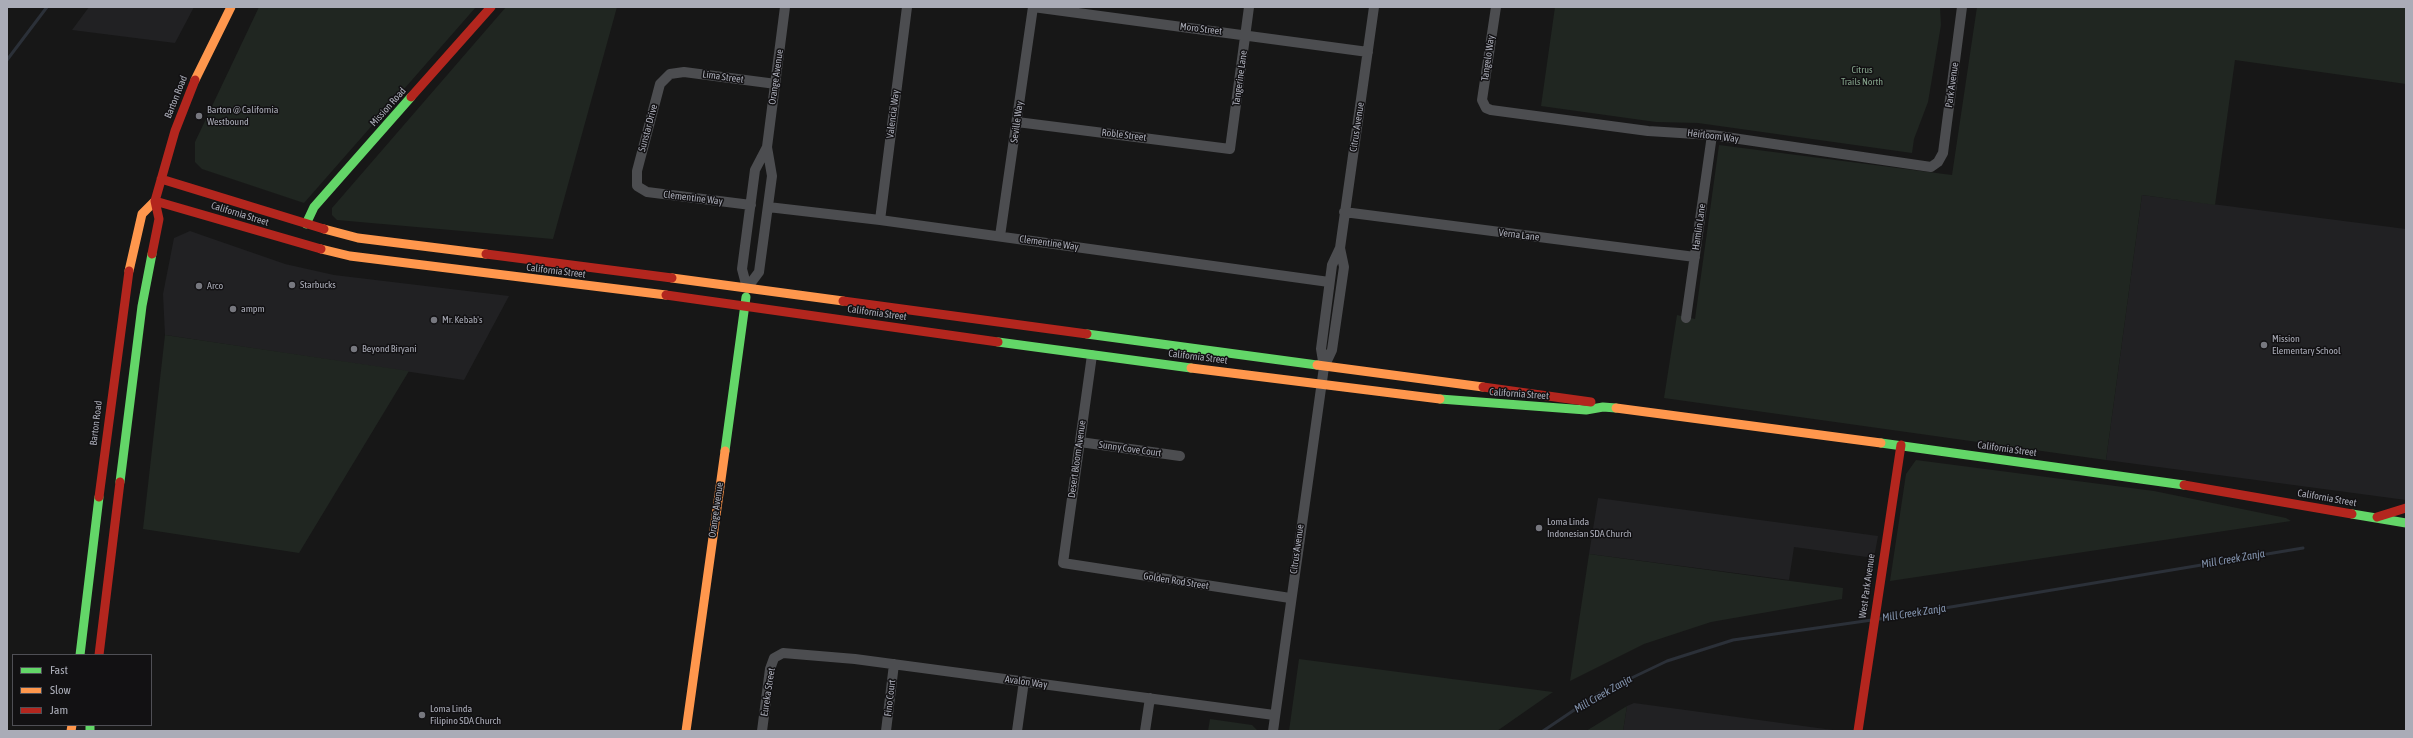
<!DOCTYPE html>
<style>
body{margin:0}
#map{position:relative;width:2413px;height:738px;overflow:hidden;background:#171717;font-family:"Asap Condensed",sans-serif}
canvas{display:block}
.frame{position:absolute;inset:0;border:8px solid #aaacb7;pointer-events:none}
.legend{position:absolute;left:12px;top:654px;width:140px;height:72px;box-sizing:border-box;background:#121113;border:1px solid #4f4f55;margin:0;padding:5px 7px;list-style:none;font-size:12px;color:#aaacb7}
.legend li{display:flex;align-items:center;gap:8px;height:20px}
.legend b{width:20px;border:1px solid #4f4f55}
</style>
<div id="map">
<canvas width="2413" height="738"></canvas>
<div class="frame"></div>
<ul class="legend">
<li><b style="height:5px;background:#63d668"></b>Fast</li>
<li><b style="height:5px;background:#ff974d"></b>Slow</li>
<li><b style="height:5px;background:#b3261e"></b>Jam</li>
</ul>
</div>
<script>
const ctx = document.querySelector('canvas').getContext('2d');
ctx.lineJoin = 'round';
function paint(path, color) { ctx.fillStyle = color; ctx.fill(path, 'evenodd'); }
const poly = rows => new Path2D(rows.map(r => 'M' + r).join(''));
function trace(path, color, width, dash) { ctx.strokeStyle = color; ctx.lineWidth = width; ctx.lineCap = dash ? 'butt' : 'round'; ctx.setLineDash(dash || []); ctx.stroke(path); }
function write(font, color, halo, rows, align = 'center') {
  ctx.font = font + ' "Asap Condensed",sans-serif'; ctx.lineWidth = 3; ctx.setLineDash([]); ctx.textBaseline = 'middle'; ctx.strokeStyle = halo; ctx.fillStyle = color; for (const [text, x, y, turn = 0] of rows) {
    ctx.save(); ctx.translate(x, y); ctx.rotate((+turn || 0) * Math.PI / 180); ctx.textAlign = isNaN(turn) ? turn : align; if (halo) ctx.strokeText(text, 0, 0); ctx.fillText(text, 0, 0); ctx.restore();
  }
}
paint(poly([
 [89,7,194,7,175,43,72,30],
 [2142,195,2406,229,2406,500,2106,460],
 [190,231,285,264,334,275,509,296,464,380,165,335,163,294,174,238],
 [1598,498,1878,536,1874,558,1794,547,1789,580,1589,554],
 [1634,703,1840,731,1623,731,1627,706]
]), '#212123');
paint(poly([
 [259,7,476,7,304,203,202,169,195,162,195,142],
 [506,7,617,7,553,239,337,220,332,215,332,208],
 [1555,7,1940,7,1941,25,1928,102,1914,139,1912,153,1698,123,1656,122,1541,106],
 [1977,7,2406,7,2406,84,2235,60,2215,205,2142,195,2106,460,1664,398,1677,315,1695,319,1719,145,1952,175],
 [165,335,409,371,299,553,143,529],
 [1916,460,2154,491,2286,518,2291,521,1890,581,1906,474],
 [1589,554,1843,588,1842,599,1711,622,1644,644,1570,681],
 [1299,659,1429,676,1553,692,1497,731,1289,731],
 [1627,706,1623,731,1586,731],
 [1210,719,1252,725,1258,731,1208,731]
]), '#202621');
trace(poly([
 [7,60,47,7],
 [1879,619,2303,548],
 [1543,731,1598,694,1667,661,1733,640,1872,620]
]), '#2b3038', 3);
trace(poly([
 [1033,7,1368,52],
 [1496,7,1482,100,1486,108,1491,110,1648,131,1712,135,1931,167,1938,162,1943,153,1962,7],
 [1017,122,1230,149,1249,7],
 [751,205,647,192,637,186,637,171,660,84,670,74,684,72,776,84],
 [768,207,880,220,1329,282],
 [1344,212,1695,257],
 [880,220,907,7],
 [1000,236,1033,7],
 [747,288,742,269,755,170,767,147,785,7],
 [747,288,759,272,772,176,767,147],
 [1686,318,1712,135],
 [1092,355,1063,563,1290,598],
 [1324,367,1332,350,1344,267,1340,248],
 [1080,442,1180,456],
 [762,731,770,669,774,658,783,653,855,659,1274,715],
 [886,731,894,664],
 [1017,731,1024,681],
 [1145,731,1150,698],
 [1273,731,1324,367,1321,349,1332,265,1340,248,1374,7]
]), '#4c4d50', 10);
trace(poly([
 [306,224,314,207,411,97],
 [1087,334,1317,365],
 [998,342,1191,368],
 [1440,399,1586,410,1603,407,1616,408],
 [1881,443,2184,485],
 [725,451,746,297],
 [120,482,142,306,152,254],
 [2352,514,2406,523],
 [80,655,99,497],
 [90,725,90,731]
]), '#63d668', 9);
trace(poly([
 [195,80,231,7],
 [324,229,358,238,486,254],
 [321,249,350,256,666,295],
 [129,271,142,214,155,201],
 [672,278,843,301],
 [1317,365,1483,387],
 [1191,368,1440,399],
 [1616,408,1881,443],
 [71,731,72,725],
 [686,731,725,451]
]), '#ff974d', 9);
trace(poly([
 [411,97,491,7],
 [161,179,324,229],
 [155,201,321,249],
 [152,254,159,219,155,201,175,131,195,80],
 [486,254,672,278],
 [666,295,998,342],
 [843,301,1087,334],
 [1483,387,1591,402],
 [2184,485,2352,514],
 [99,497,129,271],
 [2377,517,2406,508],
 [99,655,120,482],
 [1858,731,1901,445]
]), '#b3261e', 9);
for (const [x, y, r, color] of [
 [199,116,4,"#77787f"],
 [292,285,4,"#77787f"],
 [199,286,4,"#77787f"],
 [233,309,4,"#77787f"],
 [434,320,4,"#77787f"],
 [2264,345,4,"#77787f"],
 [354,349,4,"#77787f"],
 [1539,528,4,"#77787f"],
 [422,715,4,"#77787f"]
]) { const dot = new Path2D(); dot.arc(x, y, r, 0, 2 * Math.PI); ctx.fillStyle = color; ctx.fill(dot); trace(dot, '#121113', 1.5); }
write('10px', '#aaacb7', '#121113', [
 ["Moro Street",1201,29,7],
 ["Tangelo Way",1488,58,-82],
 ["Lima Street",723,77,8],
 ["Orange Avenue",776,77,-82],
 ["Tangerine Lane",1240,78,-82],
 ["Park Avenue",1952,85,-82],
 ["Barton Road",176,97,-68],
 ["Mission Road",388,107,-48],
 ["Valencia Way",893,114,-83],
 ["Seville Way",1017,122,-82],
 ["Citrus Avenue",1357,127,-81],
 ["Sunstar Drive",648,128,-75],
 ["Roble Street",1124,135,7],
 ["Heirloom Way",1713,136,7],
 ["Clementine Way",693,198,7],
 ["California Street",240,214,17],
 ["Hamlin Lane",1699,227,-82],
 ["Verna Lane",1519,235,7],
 ["Clementine Way",1049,243,8],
 ["California Street",556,271,7],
 ["California Street",877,313,8],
 ["California Street",1198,357,7],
 ["California Street",1519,394,4],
 ["Barton Road",96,423,-83],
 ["Sunny Cove Court",1130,449,8],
 ["California Street",2007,449,8],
 ["Desert Bloom Avenue",1077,459,-82],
 ["California Street",2327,498,10],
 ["Orange Avenue",716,510,-82],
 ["Citrus Avenue",1297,549,-82],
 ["Golden Rod Street",1176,581,9],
 ["West Park Avenue",1867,586,-82],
 ["Avalon Way",1026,682,8],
 ["Eureka Street",768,692,-81],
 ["Fino Court",890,698,-83]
]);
write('10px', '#82a088', '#121113', [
 ["Citrus",1862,70],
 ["Trails North",1862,82]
]);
write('10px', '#aaacb7', '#121113', [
 ["Barton @ California",207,110],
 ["Westbound",207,122],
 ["Starbucks",300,285],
 ["Arco",207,286],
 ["ampm",241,309],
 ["Mr. Kebab's",442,320],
 ["Mission",2272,339],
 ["Elementary School",2272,351],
 ["Beyond Biryani",362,349],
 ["Loma Linda",1547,522],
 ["Indonesian SDA Church",1547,534],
 ["Loma Linda",430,709],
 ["Filipino SDA Church",430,721]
], 'left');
write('italic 11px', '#8495af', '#121113', [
 ["Mill Creek Zanja",2233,559,-10],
 ["Mill Creek Zanja",1914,613,-9],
 ["Mill Creek Zanja",1603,694,-30]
]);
</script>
